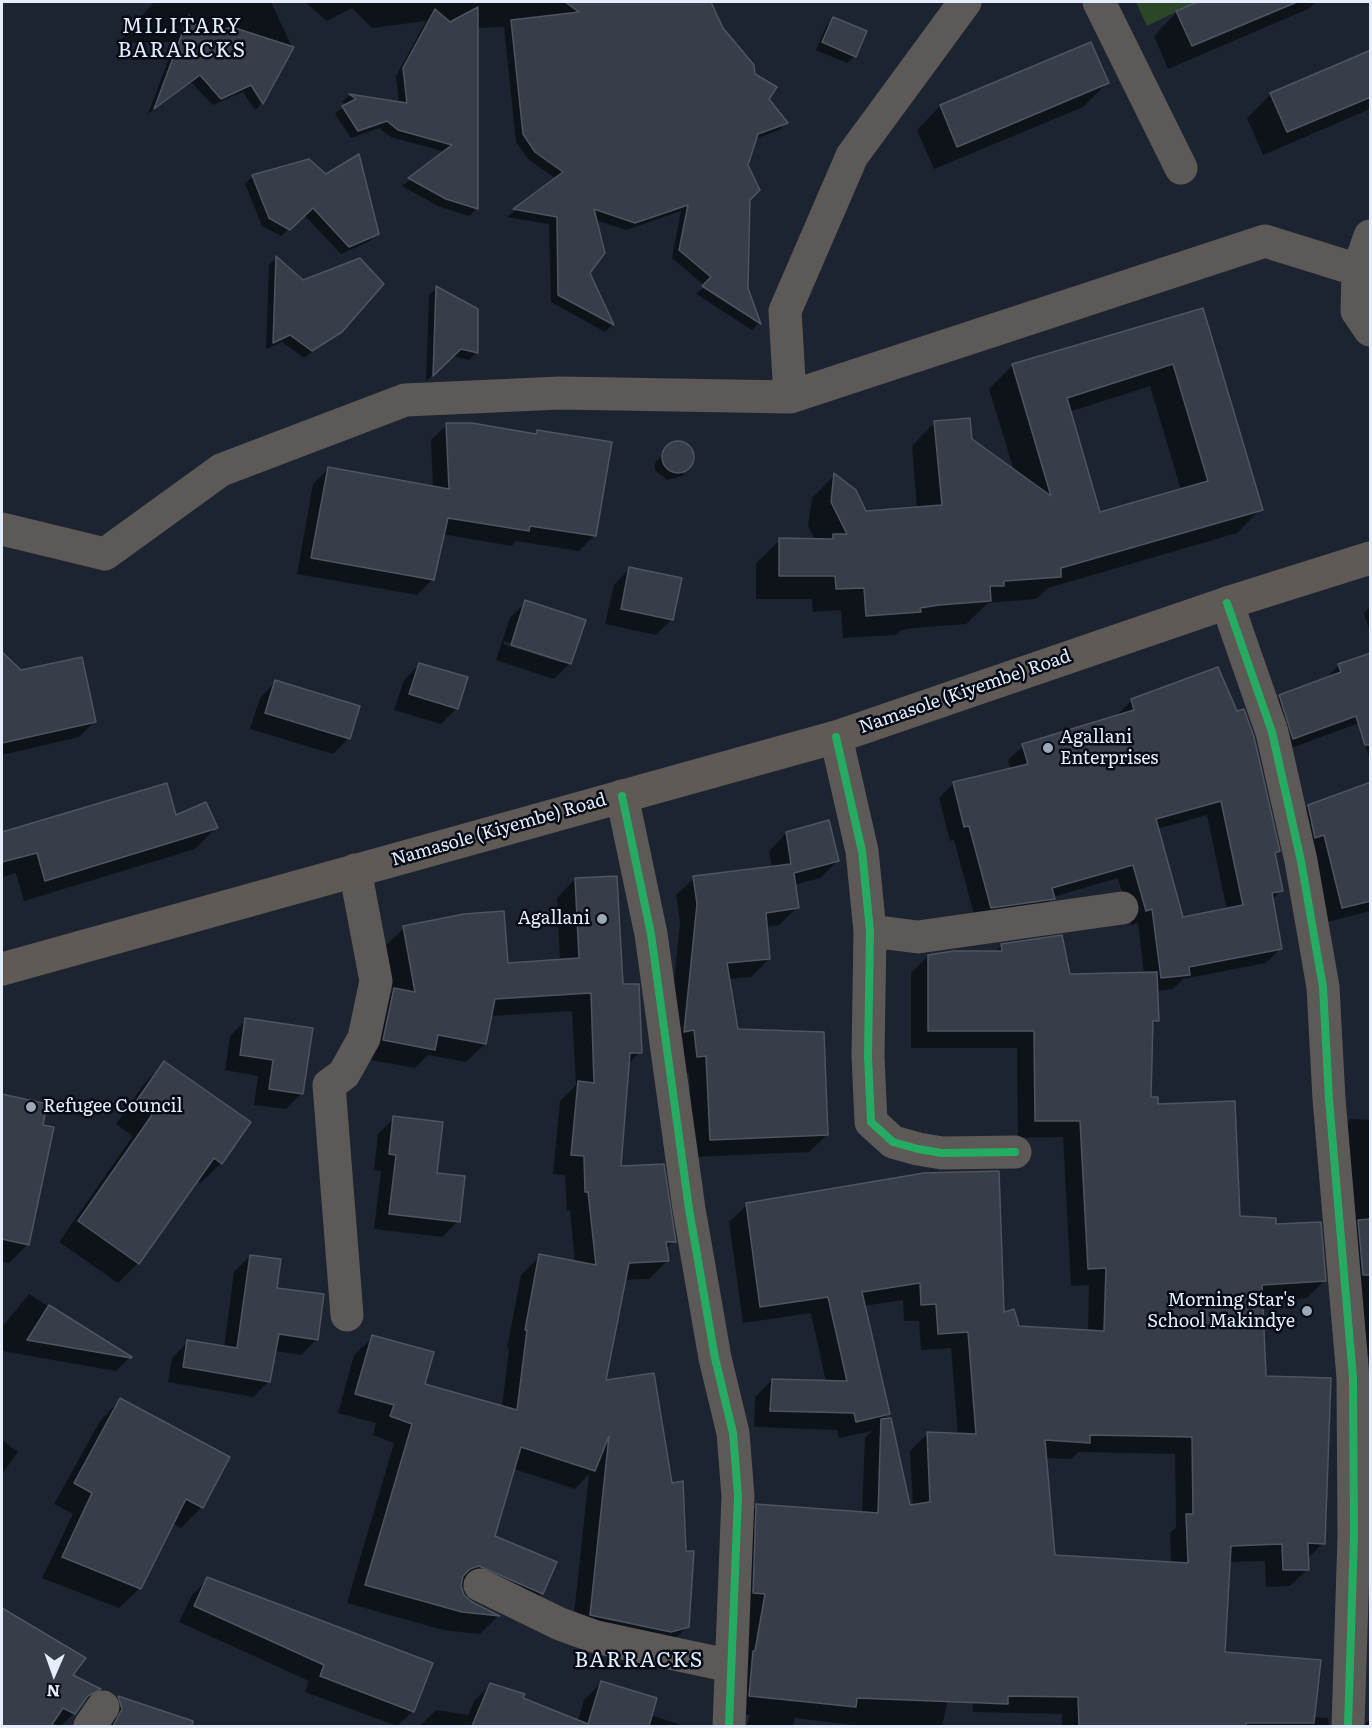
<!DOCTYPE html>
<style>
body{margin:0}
#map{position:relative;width:1372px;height:1728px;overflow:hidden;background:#1c2431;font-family:Literata,serif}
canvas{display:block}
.frame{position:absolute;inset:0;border:3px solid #e3edfc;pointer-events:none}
.north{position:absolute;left:24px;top:1644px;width:60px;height:60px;-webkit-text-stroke:4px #060c16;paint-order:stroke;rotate:182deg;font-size:16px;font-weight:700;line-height:24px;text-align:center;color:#e3edfc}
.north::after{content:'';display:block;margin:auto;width:21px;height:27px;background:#e3edfc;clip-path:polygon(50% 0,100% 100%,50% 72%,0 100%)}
</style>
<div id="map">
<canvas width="1372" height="1728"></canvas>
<div class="frame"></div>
<div class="north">N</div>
</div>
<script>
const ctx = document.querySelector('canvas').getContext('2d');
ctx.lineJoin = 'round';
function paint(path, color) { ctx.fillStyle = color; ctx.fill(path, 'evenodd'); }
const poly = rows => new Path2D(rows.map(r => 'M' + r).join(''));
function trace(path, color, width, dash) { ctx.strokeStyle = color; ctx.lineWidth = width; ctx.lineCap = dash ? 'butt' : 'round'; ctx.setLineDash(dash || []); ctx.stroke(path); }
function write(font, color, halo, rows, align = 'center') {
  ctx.font = font + ' Literata,serif'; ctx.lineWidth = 5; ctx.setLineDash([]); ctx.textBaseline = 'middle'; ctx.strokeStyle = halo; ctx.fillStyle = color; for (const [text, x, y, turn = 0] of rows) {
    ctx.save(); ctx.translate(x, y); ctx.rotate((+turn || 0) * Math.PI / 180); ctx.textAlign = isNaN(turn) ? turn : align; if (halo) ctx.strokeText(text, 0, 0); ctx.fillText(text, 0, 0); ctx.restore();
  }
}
paint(poly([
 [1136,2,1196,2,1147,26]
]), '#2c4728');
paint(poly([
 [154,2,271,2,292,47,262,103,255,110,243,92,213,105,191,82,148,114,175,42,118,43],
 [305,2,690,2,711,5,721,29,767,99,786,123,779,130,755,139,747,165,747,288,759,323,752,330,696,294,705,286,672,258,681,211,626,230,595,220,589,273,612,325,605,332,551,302,549,224,507,217,556,179,528,159,516,142,504,27,477,28,477,208,469,216,438,206,402,186,445,152,391,137,379,128,351,138,335,114,346,105,342,102,349,96,399,103,396,76,426,21,372,28,352,8,327,21],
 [1202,2,1316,2,1308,9,1168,69,1154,36,1177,12],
 [834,19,855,56,847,63,816,50,826,26],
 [1090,44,1107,83,1083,107,934,169,917,130,940,106],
 [1370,52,1370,109,1263,155,1247,118,1271,94],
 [253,176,377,233,370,241,341,254,304,215,281,236,262,226,245,184],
 [276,258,303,282,341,331,304,358,282,342,266,349,269,265],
 [436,288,477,352,469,360,452,356,426,381,429,295],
 [1202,310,1261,509,1237,533,1048,588,1036,599,988,603,966,624,914,628,901,630,896,635,843,638,841,610,813,612,812,599,756,599,756,563,780,540,815,540,808,526,812,498,835,475,865,513,917,509,912,446,935,422,971,440,1014,471,989,389,1013,365],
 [1150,386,1181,490,1099,514,1069,412],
 [447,425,533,435,537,431,595,535,579,551,516,541,512,546,442,534,433,579,417,595,297,574,313,484,329,468,433,487,431,440],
 [673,443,681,443,692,453,693,460,682,476,667,480,655,470,655,463],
 [629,569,672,619,656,635,605,624,614,585],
 [526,602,570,663,554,679,496,660,510,618],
 [504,641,563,660,563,663,503,644],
 [1370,607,1370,632,1364,613],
 [1370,655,1370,761,1359,723,1278,753,1265,712,1280,697,1323,681,1339,665],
 [2,658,5,658,21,672,95,721,79,737,2,755],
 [419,665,457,708,441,724,394,710,404,680],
 [275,682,349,738,333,754,250,729,260,698],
 [1131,701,1278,851,1274,855,1281,890,1272,900,1281,948,1266,963,1183,979,1173,989,1156,991,1157,1021,1151,1027,1150,1099,1239,1217,1274,1226,1324,1281,1307,1298,1261,1301,1265,1377,1323,1543,1307,1559,1308,1569,1290,1586,1266,1587,1265,1561,1228,1562,1224,1654,1314,1717,1328,1718,1329,1726,1062,1726,1062,1714,973,1712,971,1601,942,1726,861,1726,795,1718,793,1726,747,1726,750,1715,732,1713,740,1523,757,1506,862,1513,865,1438,872,1431,839,1438,837,1430,754,1427,755,1397,772,1380,826,1382,811,1313,743,1323,729,1222,747,1205,1003,1314,1018,1328,1088,1331,1089,1285,1071,1286,1063,1137,1018,1138,1017,1048,911,1048,911,973,928,956,995,952,1001,946,1069,976,1144,974,1138,923,1131,925,1118,878,1053,897,1038,913,976,922,954,840,950,841,939,798,954,783,1011,770,1008,760,1023,746,1117,715],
 [1207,815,1227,910,1182,919,1157,829],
 [903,1300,904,1321,919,1321,921,1350,951,1348,958,1435,927,1434,910,1451,913,1506,909,1507,881,1421,888,1414,863,1306],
 [1079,1452,1175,1454,1176,1527,1170,1533,1171,1563,1054,1557,1045,1458,1071,1459],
 [166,784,175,817,216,828,195,849,24,901,16,873,2,877,2,833],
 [1370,784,1370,911,1327,922,1293,822,1308,806],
 [786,833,838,861,820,878,794,885,797,908,779,925,766,927,769,959,751,977,728,979,737,1031,827,1135,809,1152,693,1157,689,1073,680,1074,667,1049,680,923,676,895,694,878,772,868,769,851],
 [575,879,621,986,640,1052,627,1065,619,1167,674,1241,666,1249,668,1260,649,1279,624,1280,604,1382,688,1626,669,1645,572,1633,589,1474,575,1489,514,1469,493,1536,542,1593,523,1612,468,1586,459,1585,463,1596,471,1603,498,1616,480,1634,443,1630,347,1603,394,1443,373,1435,376,1423,338,1413,354,1355,373,1337,424,1385,502,1407,509,1349,507,1348,521,1275,540,1256,575,1263,570,1210,567,1211,565,1175,553,1174,560,1101,576,1085,572,1011,490,1016,485,1044,466,1062,428,1055,415,1068,365,1059,375,1009,393,991,385,946,404,928,507,965,560,961,557,898],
 [246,1020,302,1093,286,1109,254,1105,258,1076,225,1070,230,1036],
 [164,1063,221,1163,201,1183,196,1180,138,1263,118,1283,59,1242,133,1136,116,1124,144,1084],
 [2,1096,45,1105,28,1244,9,1263,2,1262],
 [394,1118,435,1174,458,1221,442,1237,374,1229,381,1171,374,1170,378,1134],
 [1350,1119,1370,1120,1369,1360,1335,1134],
 [250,1256,317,1339,301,1355,275,1351,269,1381,253,1397,168,1382,172,1358,188,1342,224,1348,234,1272],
 [29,1294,129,1358,116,1371,2,1351,2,1327],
 [120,1400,228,1458,202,1507,181,1528,172,1523,140,1588,119,1608,42,1578,73,1514,54,1504,100,1421],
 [2,1440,18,1452,2,1474],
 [208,1579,413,1711,397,1726,305,1692,309,1681,179,1622,192,1595],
 [2,1629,20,1638,71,1675,98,1689,61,1726,51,1723,49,1726,2,1726],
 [601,1683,650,1715,678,1724,677,1726,420,1726,436,1710,468,1715,474,1701,491,1684,578,1721,584,1700],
 [118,1698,160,1712,155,1726,106,1726,102,1714],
 [1368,1721,1370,1722,1370,1726,1363,1726]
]), '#0007');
const building = poly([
 [565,2,711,2,723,28,754,65,755,74,777,87,769,99,788,123,758,134,748,165,760,190,750,200,748,288,761,324,702,286,711,277,679,250,688,205,635,223,594,209,605,253,590,273,614,325,558,295,557,217,513,209,563,172,535,152,523,134,511,20,579,12,565,2],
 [1198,2,1297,2,1192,46,1176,11,1198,2],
 [478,7,478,209,446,199,408,178,452,145,398,130,387,121,358,131,342,106,356,99,349,94,407,103,403,68,435,9,450,22,478,7],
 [189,15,204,34,232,27,294,47,263,104,251,85,221,99,200,75,154,109,189,15],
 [833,17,867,31,856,57,822,42,833,17],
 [1091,42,1109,83,957,147,940,105,1091,42],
 [1371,50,1371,97,1287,132,1270,93,1371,50],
 [359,154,379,234,349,247,313,208,290,230,269,218,252,175,309,159,326,174,359,154],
 [276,256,303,280,360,258,384,284,342,332,312,351,290,335,273,343,276,256],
 [436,286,478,309,478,353,461,349,433,376,436,286],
 [1203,308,1263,510,1061,568,1061,577,1004,581,1004,586,990,586,991,601,939,605,920,608,921,612,866,616,864,588,836,589,835,576,779,576,779,538,833,539,833,534,847,534,831,502,834,473,856,490,866,511,942,505,934,421,970,418,972,439,1051,496,1012,364,1203,308],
 [1173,364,1208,481,1100,512,1067,398,1173,364],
 [446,423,472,423,536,434,537,430,612,442,596,536,530,526,529,531,448,518,434,580,311,558,328,467,449,489,446,423],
 '662 457a16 16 0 1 1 32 0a16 16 0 1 1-32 0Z',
 [629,567,682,578,673,620,621,609,629,567],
 [525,600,586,620,571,664,511,645,525,600],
 [2,652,21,670,82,657,96,722,2,743,2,652],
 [1371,653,1371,745,1365,745,1356,716,1293,739,1279,695,1341,672,1338,664,1371,653],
 [419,663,468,677,458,709,409,694,419,663],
 [1218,667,1237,711,1244,709,1254,737,1280,851,1275,853,1283,891,1272,893,1282,949,1189,967,1190,975,1161,978,1152,909,1146,911,1133,865,1052,888,1055,899,991,908,969,826,964,827,953,782,1028,764,1022,744,1134,710,1131,699,1218,667],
 [1221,801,1243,905,1183,917,1156,819,1221,801],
 [275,680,360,706,350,739,265,713,275,680],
 [1371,782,1371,901,1342,908,1324,835,1315,838,1308,805,1371,782],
 [167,783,176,815,206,802,218,828,45,881,37,853,2,862,2,832,167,783],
 [829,820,839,861,794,873,799,908,766,913,770,959,727,963,738,1029,824,1032,828,1135,710,1140,706,1056,697,1057,694,1030,684,1032,697,904,693,876,791,864,786,832,829,820],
 [617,876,623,984,639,984,642,1053,630,1053,621,1166,664,1164,676,1242,666,1242,669,1261,629,1263,606,1380,654,1373,672,1483,683,1481,686,1551,694,1551,689,1627,671,1632,590,1615,609,1436,595,1471,521,1447,495,1536,557,1562,543,1594,479,1566,470,1569,463,1576,461,1586,464,1595,472,1602,500,1616,462,1612,365,1585,412,1424,390,1416,394,1405,355,1394,372,1335,434,1352,425,1384,517,1410,527,1330,525,1330,539,1254,596,1265,588,1192,585,1192,584,1156,571,1155,578,1081,594,1083,591,993,495,999,486,1044,438,1035,435,1050,383,1040,394,988,415,992,403,926,464,914,504,911,508,963,579,958,575,878,617,876],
 [1062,935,1070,974,1157,972,1159,1021,1153,1021,1151,1097,1158,1097,1158,1104,1235,1101,1240,1216,1276,1218,1276,1224,1321,1222,1326,1281,1262,1285,1266,1376,1331,1378,1325,1544,1308,1543,1309,1570,1283,1570,1282,1544,1231,1546,1225,1652,1321,1660,1314,1723,1246,1723,1246,1726,1079,1726,1078,1697,1008,1696,1008,1704,857,1698,856,1707,749,1696,753,1651,755,1651,765,1594,753,1593,756,1504,878,1513,881,1419,891,1418,910,1505,930,1502,927,1432,976,1434,968,1332,938,1334,936,1304,921,1305,920,1283,862,1292,890,1414,856,1422,854,1413,770,1411,772,1379,847,1381,828,1297,760,1307,746,1203,924,1173,999,1171,1004,1312,1014,1309,1019,1326,1104,1331,1106,1268,1088,1269,1080,1121,1035,1121,1034,1031,928,1031,928,955,953,951,1002,951,1001,944,1062,935],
 [1090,1435,1192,1437,1193,1514,1186,1514,1188,1563,1055,1555,1045,1440,1090,1443,1090,1435],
 [245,1018,313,1028,303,1094,269,1089,273,1060,240,1055,245,1018],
 [164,1061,251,1122,222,1164,214,1158,139,1264,78,1221,152,1115,135,1103,164,1061],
 [2,1094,47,1104,43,1125,54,1127,29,1245,2,1239,2,1094],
 [393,1116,443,1122,437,1173,465,1176,460,1222,389,1214,396,1155,389,1154,393,1116],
 [1371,1219,1371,1275,1363,1275,1358,1220,1371,1219],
 [250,1255,281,1259,277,1288,324,1294,318,1340,279,1334,270,1382,183,1367,187,1340,237,1348,250,1255],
 [49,1305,132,1357,131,1358,27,1340,49,1305],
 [120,1398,230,1457,203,1508,186,1499,141,1589,62,1557,92,1493,74,1483,120,1398],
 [207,1577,433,1663,414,1712,320,1676,324,1665,194,1606,207,1577],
 [2,1608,86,1658,73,1675,101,1689,88,1696,75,1714,63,1708,51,1726,2,1726,2,1608],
 [601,1681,657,1698,649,1726,472,1726,490,1683,525,1694,523,1698,588,1724,601,1681],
 [118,1696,193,1721,192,1726,113,1726,122,1709,118,1696]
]);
paint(building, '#383e49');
trace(building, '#4e5560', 1.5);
trace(poly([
 [1099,2,1181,168],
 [1370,236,1358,270,1357,311,1370,330],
 [790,397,1265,241,1358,270],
 [2,529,105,554,221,470,405,400,560,393,790,397,785,311,852,156,965,2],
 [1227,603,1272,732,1301,861,1323,987,1329,1099,1353,1378,1354,1536,1348,1726],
 [836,737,862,851,870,931,868,1056,871,1122,893,1142,918,1149,942,1153,1015,1152],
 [622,796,651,934,689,1209,715,1358,733,1433,738,1496,729,1726],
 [870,931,918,937,1122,908],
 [347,1315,329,1085,344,1074,364,1038,376,981,355,870],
 [480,1585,560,1624,596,1637,731,1666],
 [90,1726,103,1707]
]), '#5d5956', 33);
trace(poly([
 [2,969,836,737,1227,603,1370,558]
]), '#5f5a56', 33);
trace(poly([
 [1227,603,1272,732,1301,861,1323,987,1329,1099,1353,1378,1354,1536,1348,1726],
 [836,737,862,851,870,931,868,1056,871,1122,893,1142,918,1149,942,1153,1015,1152],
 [622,796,651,934,689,1209,715,1358,733,1433,738,1496,729,1726]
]), '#26ab63', 8);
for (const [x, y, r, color] of [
 [1048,748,6,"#9da7b5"],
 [602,919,6,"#9da7b5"],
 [31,1107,6,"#9da7b5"],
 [1307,1311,6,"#9da7b5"]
]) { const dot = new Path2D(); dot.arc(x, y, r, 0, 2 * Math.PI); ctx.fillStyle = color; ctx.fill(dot); trace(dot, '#060c16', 2); }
write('18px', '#e3edfc', '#060c16', [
 ["Namasole (Kiyembe) Road",965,692,-19],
 ["Namasole (Kiyembe) Road",499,830,-16]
]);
write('18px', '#e3edfc', '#060c16', [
 ["Agallani",1060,738],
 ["Enterprises",1060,759],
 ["Agallani",590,919,"right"],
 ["Refugee Council",43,1107],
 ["Morning Star's",1295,1301,"right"],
 ["School Makindye",1295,1322,"right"]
], 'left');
ctx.letterSpacing = '1.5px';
write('21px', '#e3edfc', '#060c16', [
 ["MILITARY",182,27],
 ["BARARCKS",182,51],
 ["BARRACKS",639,1661]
]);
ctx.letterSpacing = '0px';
</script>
